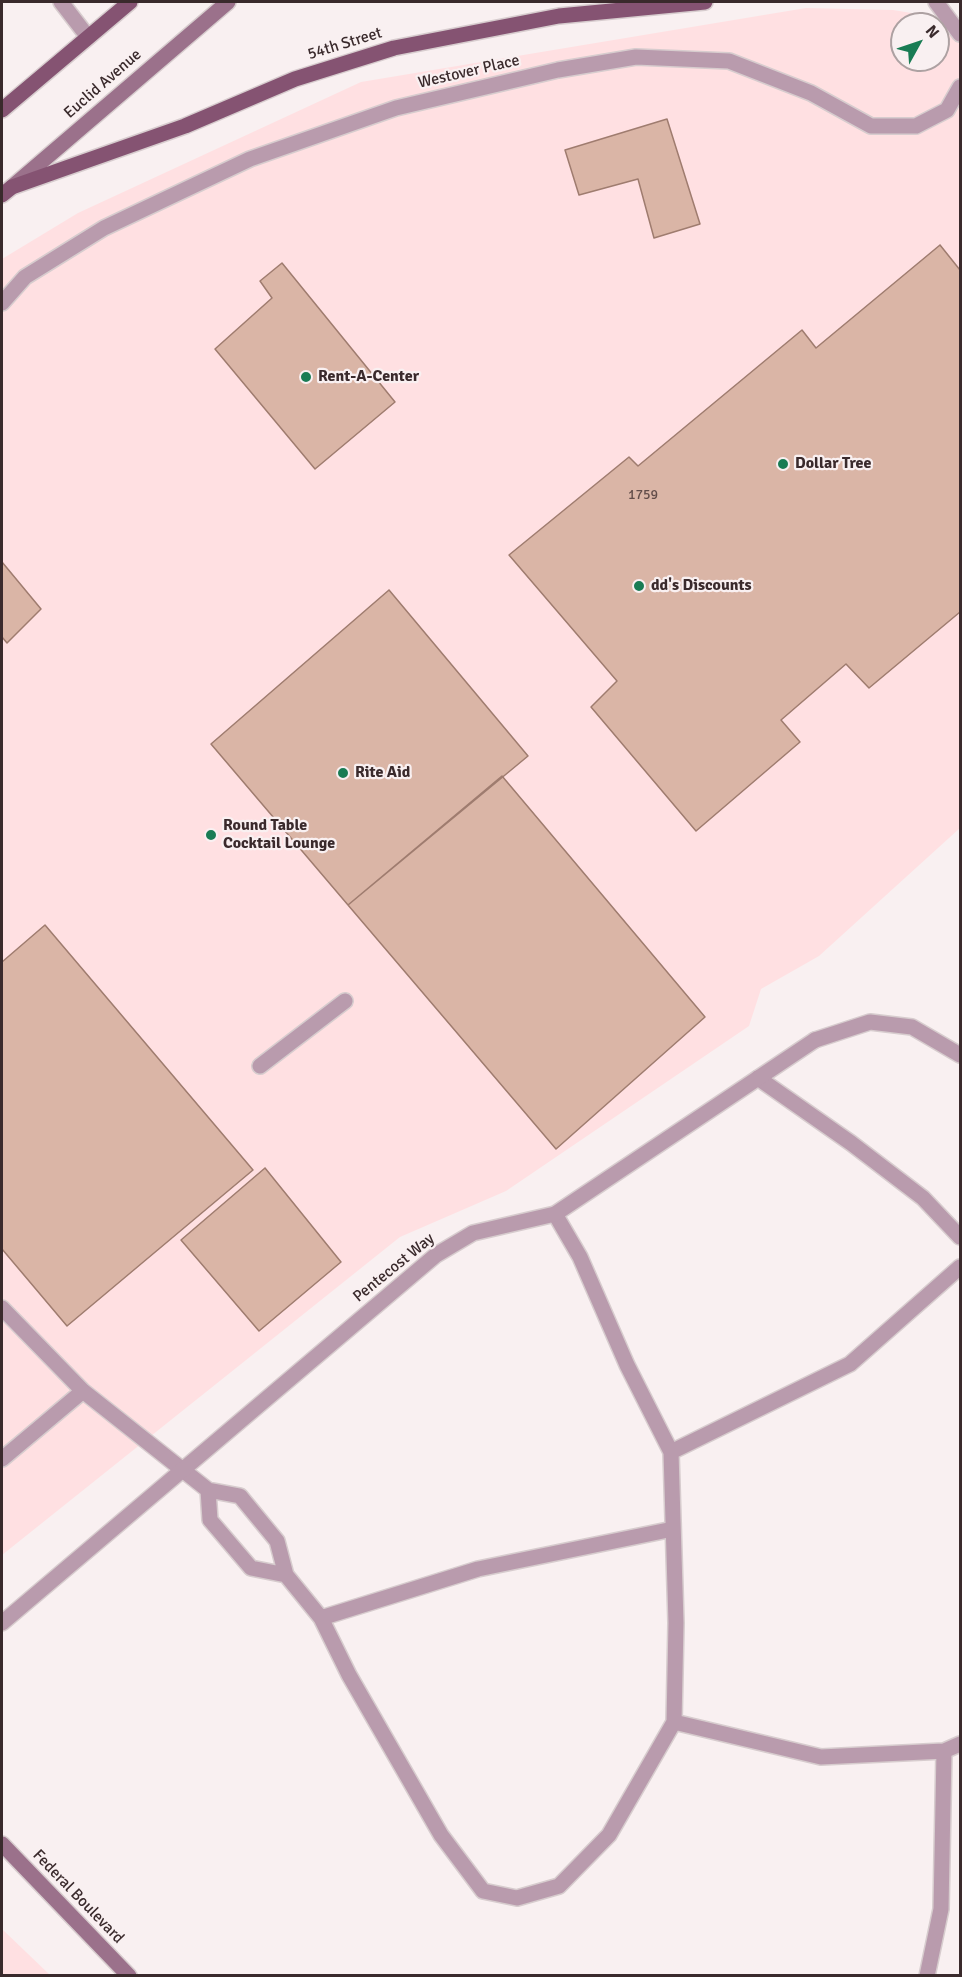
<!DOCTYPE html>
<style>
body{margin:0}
#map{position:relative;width:962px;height:1977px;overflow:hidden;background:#f9f0f1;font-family:Signika,sans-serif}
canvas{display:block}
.frame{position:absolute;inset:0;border:3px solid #3a2a2c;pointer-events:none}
.north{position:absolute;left:890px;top:12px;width:60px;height:60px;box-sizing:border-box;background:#f9f0f1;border:2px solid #ada1a2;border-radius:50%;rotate:50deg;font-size:16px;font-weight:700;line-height:24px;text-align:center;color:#3a2a2c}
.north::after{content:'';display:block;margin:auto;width:21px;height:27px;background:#197c54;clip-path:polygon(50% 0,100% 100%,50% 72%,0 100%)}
</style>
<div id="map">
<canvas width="962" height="1977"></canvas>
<div class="frame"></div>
<div class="north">N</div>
</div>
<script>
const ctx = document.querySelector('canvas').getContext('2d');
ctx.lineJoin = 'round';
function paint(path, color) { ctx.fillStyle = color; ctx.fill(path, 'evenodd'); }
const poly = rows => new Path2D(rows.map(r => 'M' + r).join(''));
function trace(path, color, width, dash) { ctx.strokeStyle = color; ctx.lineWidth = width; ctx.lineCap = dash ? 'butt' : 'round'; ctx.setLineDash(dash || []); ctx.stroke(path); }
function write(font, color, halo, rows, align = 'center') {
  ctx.font = font + ' Signika,sans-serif'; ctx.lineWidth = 4.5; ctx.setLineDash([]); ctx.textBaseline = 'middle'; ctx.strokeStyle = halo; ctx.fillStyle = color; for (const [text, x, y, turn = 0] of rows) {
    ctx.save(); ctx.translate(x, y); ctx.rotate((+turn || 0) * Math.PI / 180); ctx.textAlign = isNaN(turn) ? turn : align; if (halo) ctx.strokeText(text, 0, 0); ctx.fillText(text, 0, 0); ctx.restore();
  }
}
paint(poly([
 [806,8,893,10,960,21,960,828,819,956,761,989,749,1026,506,1191,400,1237,2,1555,2,259,78,213,361,82],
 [902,24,938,24,938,60,902,60],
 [2,1929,50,1975,2,1975]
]), '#ffe0e2');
const building = poly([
 [667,119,700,224,654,238,638,179,579,195,565,150,667,119],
 [940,245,960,270,960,612,869,688,846,664,781,720,800,742,696,831,591,707,617,681,509,555,629,457,638,466,802,330,816,348,940,245],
 [282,263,395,402,315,469,215,349,272,298,260,281,282,263],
 [2,562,41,609,7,643,2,637,2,562],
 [389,590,528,756,348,905,211,744,389,590],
 [502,776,705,1017,556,1149,348,905,502,776],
 [45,925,253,1170,67,1326,2,1249,2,962,45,925],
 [265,1168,341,1262,259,1331,181,1240,265,1168]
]);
paint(building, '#dab5a6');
trace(building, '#9f7c6f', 1.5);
const lane = poly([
 [61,2,88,37],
 [936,2,960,34],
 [2,303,25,277,104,228,250,159,396,108,558,70,636,57,729,61,811,93,871,126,916,126,947,110,960,87],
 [815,1040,870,1022,912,1027,960,1055],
 [260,1066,345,1001],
 [758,1078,851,1143,923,1198,960,1237],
 [2,1308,83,1391,208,1490,240,1496,277,1541,286,1575,321,1618,349,1675,441,1835,483,1891,517,1898,559,1886,609,1835,674,1722,676,1623,671,1452,627,1365,580,1257,555,1214],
 [671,1452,850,1364,960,1267],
 [2,1459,83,1391],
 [208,1490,210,1520,251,1568,286,1575],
 [321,1618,478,1569,673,1529],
 [674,1722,821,1757,944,1751,960,1744],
 [927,1976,941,1909,944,1751]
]);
const street = poly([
 [2,1623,436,1255,473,1233,555,1214,815,1040]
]);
const secondary = poly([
 [12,187,228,2],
 [2,1844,129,1976]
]);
const primary = poly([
 [2,110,130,2],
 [2,195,12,187,185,126,295,79,394,48,559,16,705,2]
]);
trace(lane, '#d7ccce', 18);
trace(street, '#d7ccce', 18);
trace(secondary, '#d7ccce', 18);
trace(primary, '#d7ccce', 18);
trace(lane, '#b99bad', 15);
trace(street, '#b99bad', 15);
trace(secondary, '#9b718b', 15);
trace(primary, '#855372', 15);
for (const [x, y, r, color] of [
 [306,377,6,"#197c54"],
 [783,464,6,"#197c54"],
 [639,586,6,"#197c54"],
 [343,773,6,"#197c54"],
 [211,835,6,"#197c54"]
]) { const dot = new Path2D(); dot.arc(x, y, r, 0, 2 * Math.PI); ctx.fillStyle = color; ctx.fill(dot); trace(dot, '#f9f0f1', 2); }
write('14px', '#624d4a', null, [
 ["1759",643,495]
]);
write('16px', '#3a2a2c', '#f9f0f1', [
 ["54th Street",345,44,-17],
 ["Westover Place",469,72,-13],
 ["Euclid Avenue",103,84,-41],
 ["Pentecost Way",394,1268,-39],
 ["Federal Boulevard",78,1897,46]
]);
write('bold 16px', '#3a2a2c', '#f9f0f1', [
 ["Rent-A-Center",318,377],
 ["Dollar Tree",795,464],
 ["dd's Discounts",651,586],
 ["Rite Aid",355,773],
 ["Round Table",223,826],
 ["Cocktail Lounge",223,844]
], 'left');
</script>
